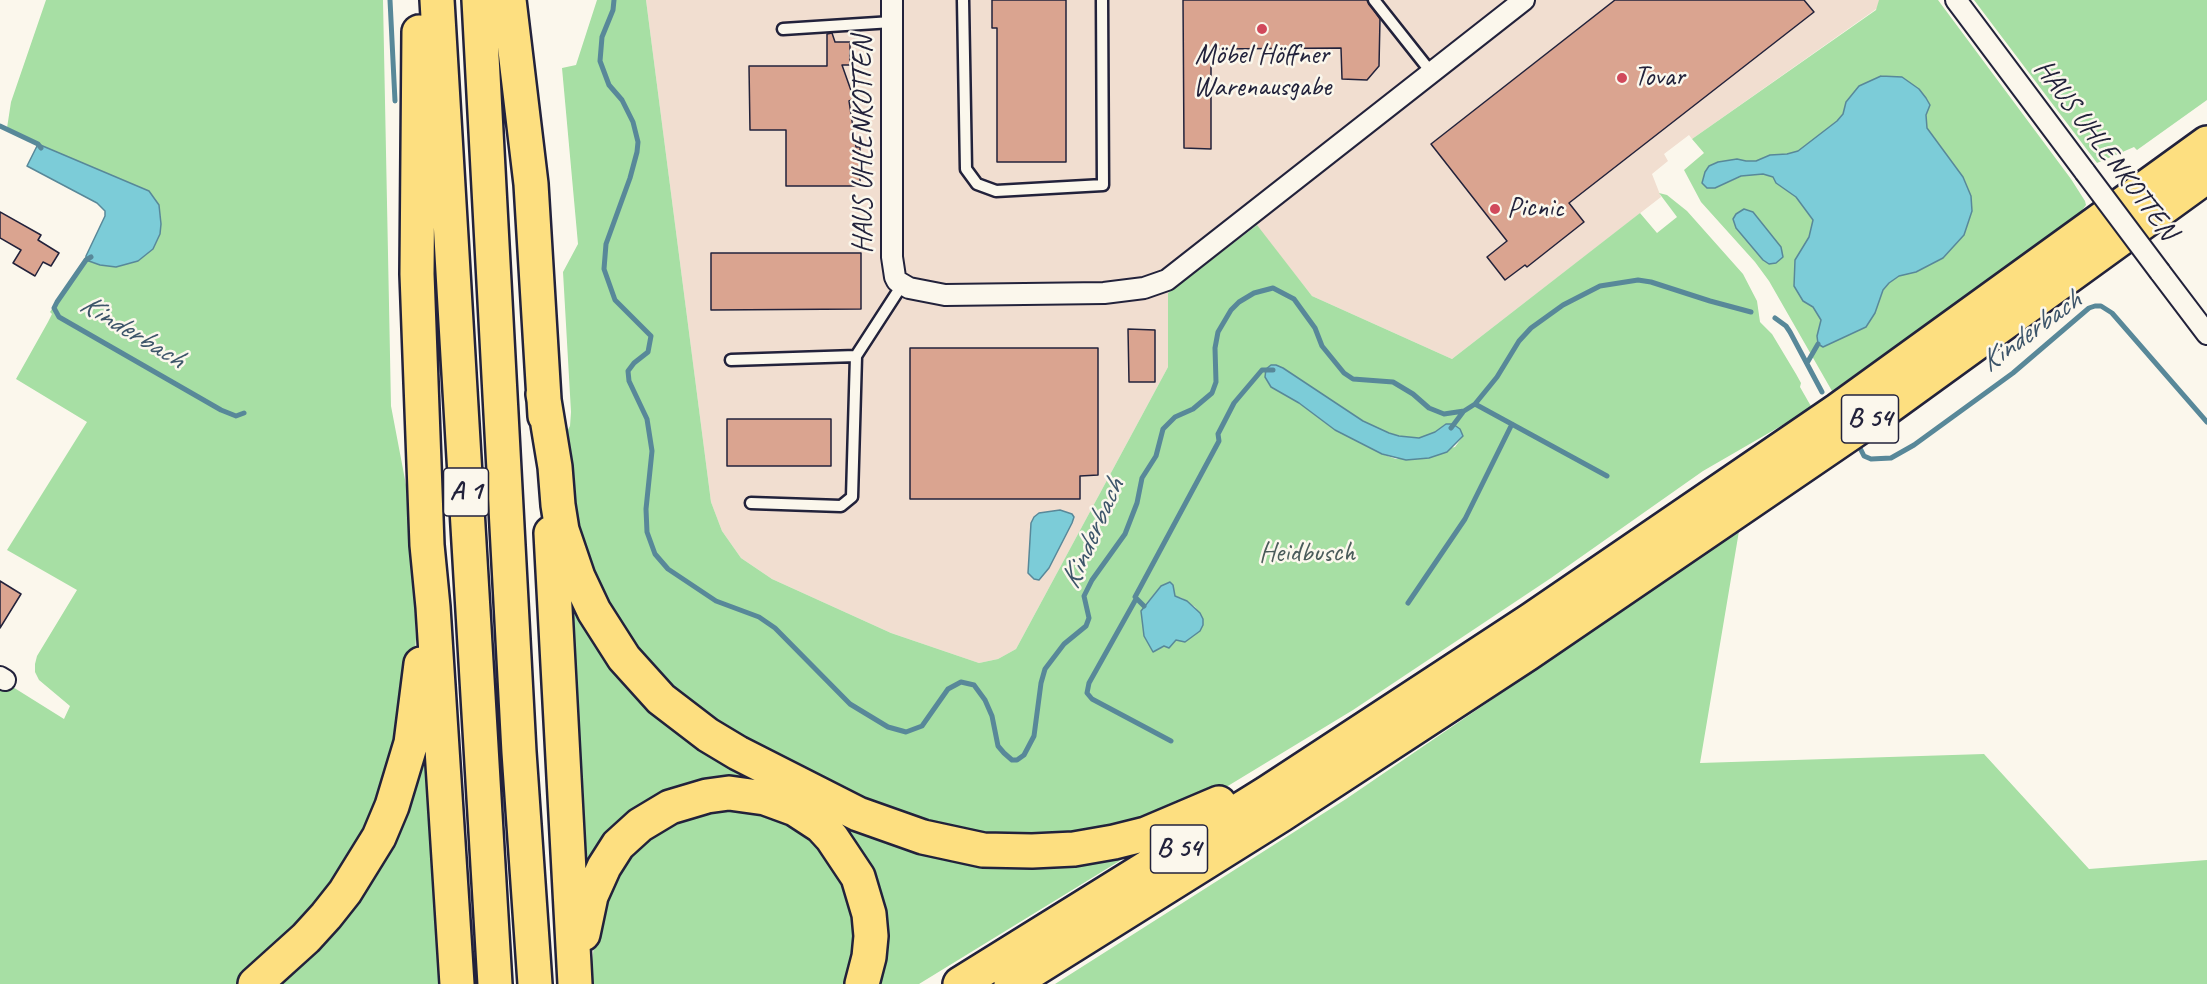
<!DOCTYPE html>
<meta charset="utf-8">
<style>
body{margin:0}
canvas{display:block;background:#fbf7ec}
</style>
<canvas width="2207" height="984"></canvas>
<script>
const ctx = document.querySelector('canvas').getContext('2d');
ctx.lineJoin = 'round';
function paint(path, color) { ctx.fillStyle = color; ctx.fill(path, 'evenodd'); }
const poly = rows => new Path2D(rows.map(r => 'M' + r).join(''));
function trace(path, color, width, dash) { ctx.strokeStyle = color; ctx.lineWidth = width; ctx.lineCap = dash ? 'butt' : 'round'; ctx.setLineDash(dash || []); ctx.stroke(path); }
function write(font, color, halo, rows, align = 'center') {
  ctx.font = font + ' Caveat,sans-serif'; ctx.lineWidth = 5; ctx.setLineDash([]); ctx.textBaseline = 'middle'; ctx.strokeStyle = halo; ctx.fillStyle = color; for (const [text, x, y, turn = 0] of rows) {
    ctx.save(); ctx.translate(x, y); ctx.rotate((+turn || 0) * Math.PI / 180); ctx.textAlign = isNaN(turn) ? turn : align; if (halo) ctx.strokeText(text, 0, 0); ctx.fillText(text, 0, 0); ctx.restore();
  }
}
paint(poly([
 [646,0,1889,0,1692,139,1689,135,1664,154,1668,161,1652,174,1661,197,1452,359,1312,296,1256,225,1168,293,1168,367,1016,649,998,659,979,663,891,633,772,579,741,558,722,531,711,502]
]), '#f1ded0');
paint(poly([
 [46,0,383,0,391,406,410,506,416,638,413,674,392,772,345,872,259,966,238,984,0,984,0,679,64,719,70,706,39,680,35,672,35,664,37,656,77,590,7,550,87,422,16,379,48,322,52,314,50,312,86,256,87,260,138,261,153,249,160,234,161,224,159,205,7,128,11,102],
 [597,0,646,0,711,502,722,531,741,558,772,579,891,633,979,663,998,659,1016,649,1168,367,1168,293,1257,225,1312,296,1452,359,1640,213,1657,233,1677,217,1659,193,1667,195,1687,211,1743,274,1757,301,1760,322,1772,334,1796,374,1801,383,1800,387,1812,408,1703,471,1551,578,1353,710,1213,795,1143,822,1029,840,958,832,872,805,712,722,683,700,627,641,579,550,565,435,570,426,571,412,563,272,578,244,562,68,576,65],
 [1271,365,1283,368,1363,421,1389,433,1399,436,1419,438,1435,432,1446,424,1463,436,1455,447,1396,459,1382,454,1335,430,1299,403,1271,387,1265,377,1266,369],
 [1173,585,1175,596,1182,598,1195,607,1203,619,1203,625,1191,637,1176,640,1171,645,1160,648,1144,636,1144,606,1161,586],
 [1879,0,1938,0,2071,179,2085,201,2086,205,2077,217,1832,391,1769,281,1755,262,1701,202,1684,170,1704,153,1692,139,1876,10],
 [1881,76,1919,89,1930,105,1926,115,1927,128,1963,177,1971,197,1964,235,1943,258,1916,272,1899,276,1889,283,1883,290,1875,313,1866,327,1823,347,1817,336,1821,320,1813,221,1810,216,1817,137,1837,121,1843,114,1846,102,1859,86],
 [1718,162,1740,177,1715,188,1709,166],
 [1974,0,2207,0,2207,100,2137,150,2134,147,2097,163],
 [1739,531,1700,763,1984,754,2089,869,2207,860,2207,984,1055,984,1346,799],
 [563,557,619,659,859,822,1139,849,919,984,870,984,847,844,705,787,584,893],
 [425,720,447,984,265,984,315,937],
 [750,808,805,831,843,874,857,935,847,984,591,984,592,962,597,921,621,864,647,835,696,810]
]), '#a7dfa4');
const water = poly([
 [1881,76,1902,77,1919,89,1926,98,1930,105,1926,115,1927,128,1963,177,1971,196,1972,211,1964,235,1943,258,1916,272,1899,276,1889,283,1883,290,1875,313,1866,327,1823,347,1818,344,1817,336,1821,320,1813,307,1803,301,1794,286,1795,260,1809,237,1813,220,1796,197,1776,183,1773,177,1763,174,1741,176,1715,188,1707,188,1702,183,1705,172,1709,166,1718,162,1737,159,1746,161,1756,161,1770,155,1787,154,1798,151,1837,121,1843,114,1846,102,1859,86,1881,76],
 [38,144,149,191,159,205,161,224,160,234,153,249,138,261,116,267,100,265,86,260,86,256,105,216,105,211,97,203,27,166,38,144],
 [1744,209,1753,212,1781,247,1783,257,1776,263,1769,264,1763,260,1736,228,1733,219,1736,214,1744,209],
 [1271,365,1276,365,1283,368,1363,421,1389,433,1399,436,1419,438,1435,432,1446,424,1453,424,1460,429,1463,436,1447,452,1429,458,1406,460,1382,454,1335,430,1299,403,1271,387,1265,377,1266,369,1271,365],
 [1060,510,1072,514,1074,517,1072,523,1049,568,1039,580,1034,579,1028,573,1031,523,1034,517,1039,513,1060,510],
 [1170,582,1173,585,1175,596,1187,601,1200,613,1203,619,1203,625,1200,631,1185,642,1176,640,1169,648,1164,646,1153,652,1144,636,1141,611,1161,586,1170,582]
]);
paint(water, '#7cccd8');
trace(water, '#588899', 1.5);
trace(poly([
 [390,0,395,101],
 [614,0,613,10,602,37,600,61,609,85,622,100,633,122,638,142,637,152,630,178,606,244,604,269,615,300,651,336,648,352,634,363,628,371,629,381,647,419,652,451,646,509,647,532,655,554,668,569,716,601,759,617,775,628,850,704,888,727,906,732,922,726,948,689,961,682,974,685,985,700,992,716,998,746,1004,753,1012,760,1017,760,1024,755,1034,736,1041,683,1045,669,1064,644,1086,626,1089,618,1084,596,1092,580,1125,534,1137,503,1142,478,1156,456,1163,429,1175,417,1193,409,1212,393,1216,382,1215,348,1218,332,1231,310,1239,302,1254,293,1273,288,1294,299,1315,328,1322,346,1344,373,1353,379,1393,382,1413,394,1429,408,1444,414,1464,411,1475,404,1497,377,1519,341,1531,328,1563,305,1600,286,1638,280,1651,282,1710,301,1751,312],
 [0,126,38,144,41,148],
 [91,257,86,260,57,302,54,308,59,317,221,410,236,416,244,413],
 [1775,318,1786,326,1790,332,1822,392],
 [1807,363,1818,344],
 [1475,404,1607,476],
 [1451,428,1463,412],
 [1858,444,1864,456,1871,459,1891,458,1914,445,2013,373,2089,308,2095,306,2101,306,2112,313,2207,422],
 [1136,599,1089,683,1087,693,1092,699,1171,741],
 [1408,603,1465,519,1512,424],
 [1144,606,1135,597,1219,441,1218,434,1234,403,1262,370,1273,370]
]), '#588899', 5);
const building = poly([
 [992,0,1066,0,1066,162,997,162,997,28,992,28,992,0],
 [1183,0,1367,0,1380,19,1379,66,1367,80,1342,79,1341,48,1211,49,1211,149,1184,148,1183,0],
 [1615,0,1804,0,1814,12,1569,203,1584,222,1527,267,1525,265,1505,280,1487,257,1507,241,1431,144,1615,0],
 [832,33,835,42,850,42,850,65,842,65,854,99,849,101,856,147,860,147,860,186,786,186,786,130,750,130,749,66,827,66,827,34,832,33],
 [0,212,41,235,38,240,59,253,51,266,43,262,35,276,13,263,21,250,0,238,0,212],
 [711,253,861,253,861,309,711,310,711,253],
 [1128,329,1155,330,1155,382,1129,382,1128,329],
 [910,348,1098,348,1098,475,1080,476,1080,499,910,499,910,348],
 [727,419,831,419,831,466,727,466,727,419],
 [0,581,21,594,0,628,0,581]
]);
paint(building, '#daa490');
trace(building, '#22223b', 1.5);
const lane = poly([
 [963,0,966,169,977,184,996,191,1103,185,1102,0],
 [1374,0,1431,72],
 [783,29,892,22],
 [731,360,856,356,902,285],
 [751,503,841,506,852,497,856,356]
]);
const street = poly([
 [892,0,892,257,895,277,897,281,909,288,945,295,1104,293,1144,288,1167,280,1524,0],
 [1956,0,2085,172],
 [2160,272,2207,334],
 [0,677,5,680]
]);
const highway = poly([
 [437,0,495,984],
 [479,0,519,752,535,984],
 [509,0,531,184,545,416],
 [419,32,417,274,427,545,433,607,457,984],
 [543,394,555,467,558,505,562,530,578,577,594,611,624,658,661,699,708,735,738,753,858,814,923,837,983,850,1032,851,1074,849,1114,842,1146,834,1219,803],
 [551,533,575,984],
 [583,934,591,896,604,867,618,845,640,825,670,807,707,796,729,793,765,798,795,809,821,826,832,838,858,877,869,914,871,936,869,957,862,984],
 [255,984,306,938,326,916,345,892,379,837,392,806,411,743,421,664],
 [960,984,1267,793,1531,620,1838,410,2207,143],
 [1011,984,1281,815,1527,654,1880,413,2207,176]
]);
trace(lane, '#22223b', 15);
trace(street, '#22223b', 24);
trace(highway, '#22223b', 38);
trace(lane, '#fbf7ec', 10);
trace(street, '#fbf7ec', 20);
trace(highway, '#fddf80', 33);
const streetBridge = poly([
 [2085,172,2160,272]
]);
trace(streetBridge, '#22223b', 24, []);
trace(streetBridge, '#fbf7ec', 20);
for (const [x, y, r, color] of [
 [1262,29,6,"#d1495b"],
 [1622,78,6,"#d1495b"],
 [1495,209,6,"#d1495b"]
]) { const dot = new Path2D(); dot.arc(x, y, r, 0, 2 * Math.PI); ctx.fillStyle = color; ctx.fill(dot); trace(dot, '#fbf7ec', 2); }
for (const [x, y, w] of [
 [1870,419,57],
 [466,492,45],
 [1179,849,57]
]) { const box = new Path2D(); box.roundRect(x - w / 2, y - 24, w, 48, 4.5); ctx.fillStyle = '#fbf7ec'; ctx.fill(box); trace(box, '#22223b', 1.5); }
write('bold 27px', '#22223b', null, [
 ["B 54",1870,419],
 ["A 1",466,492],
 ["B 54",1179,849]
]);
write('28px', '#22223b', '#fbf7ec', [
 ["Möbel Höffner",1262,56,"center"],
 ["Warenausgabe",1262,88,"center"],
 ["Tovar",1634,78],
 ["Picnic",1507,209]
], 'left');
write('28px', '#22223b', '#fbf7ec', [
 ["HAUS UHLENKOTTEN",864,145,-90],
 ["HAUS UHLENKOTTEN",2105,150,53]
]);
write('28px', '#4a5b5a', '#fbf7ec', [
 ["Heidbusch",1307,554]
]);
write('italic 30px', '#3d556a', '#fbf7ec', [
 ["Kinderbach",132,332,31],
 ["Kinderbach",2031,332,-36],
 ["Kinderbach",1093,534,-66]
]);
</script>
